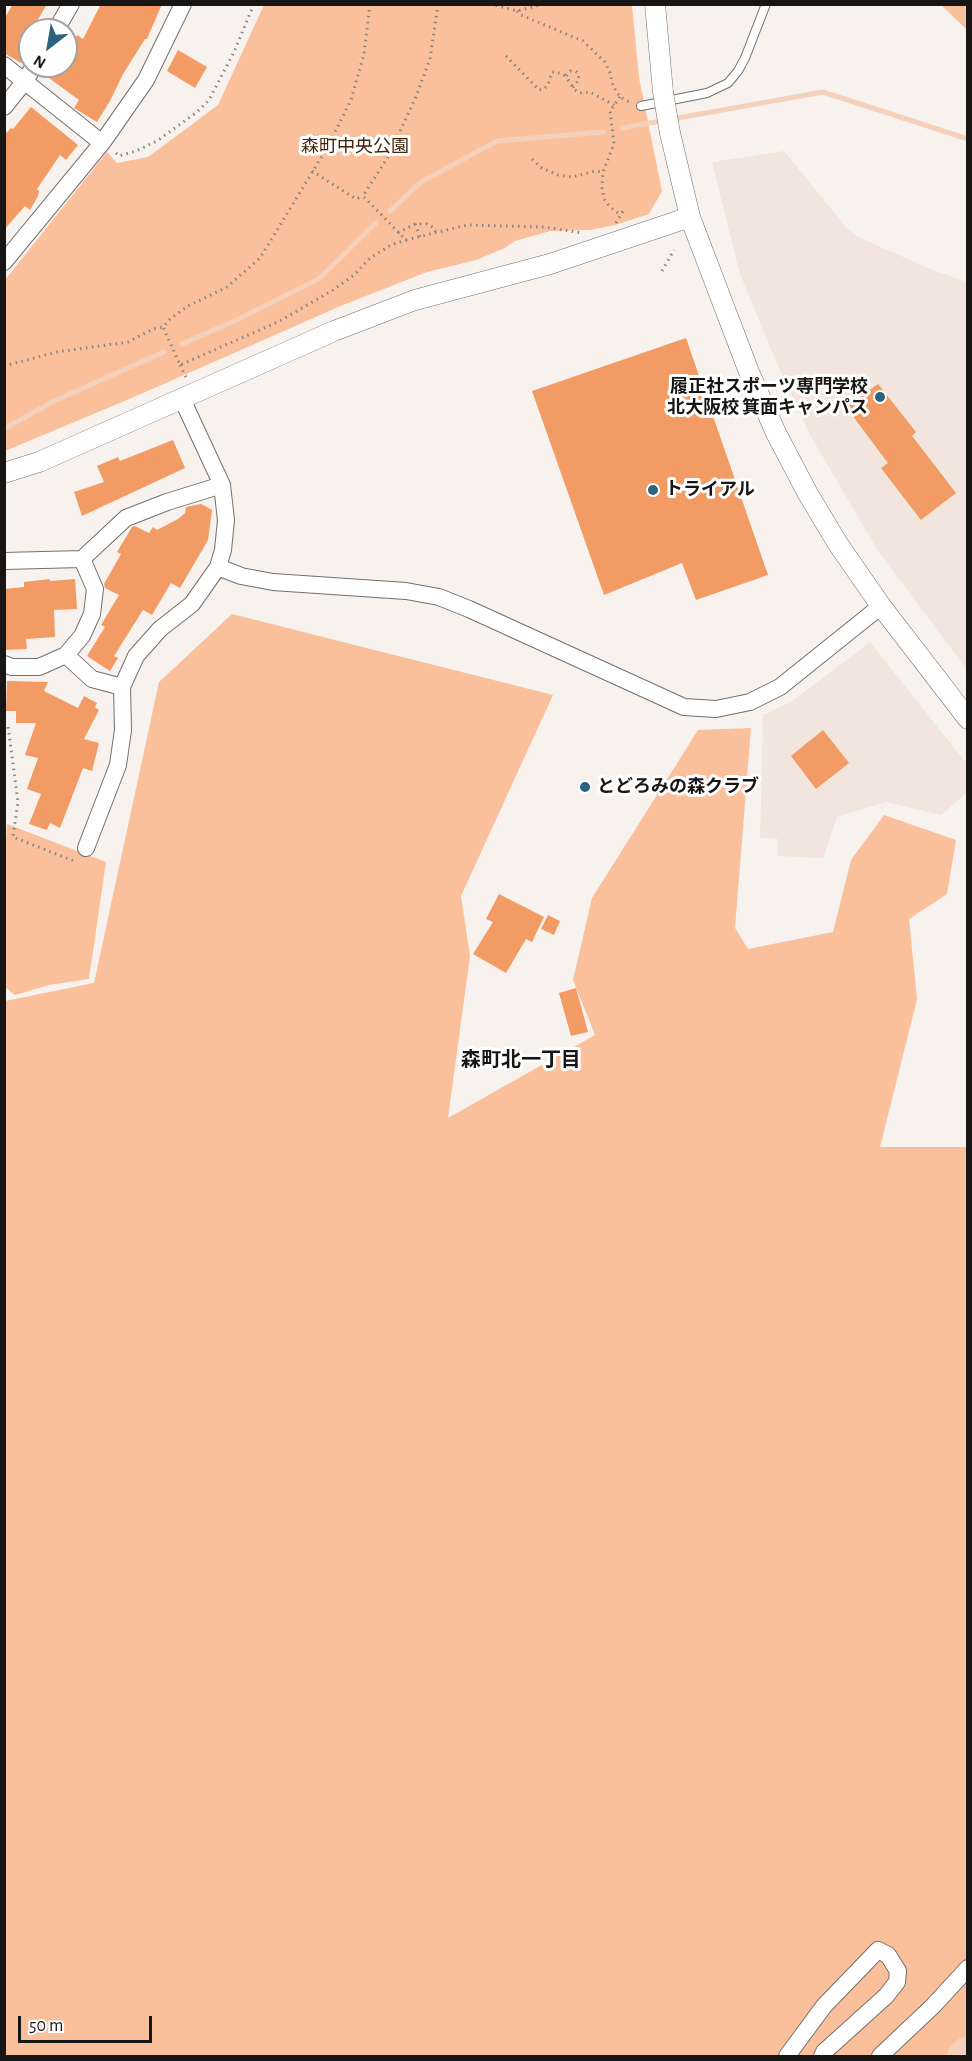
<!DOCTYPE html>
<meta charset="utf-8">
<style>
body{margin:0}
#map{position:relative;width:972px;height:2061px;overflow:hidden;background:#f8f2ee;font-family:"Alegreya Sans",sans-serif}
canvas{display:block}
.frame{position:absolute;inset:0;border:6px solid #181615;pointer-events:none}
.north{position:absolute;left:18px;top:18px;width:60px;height:60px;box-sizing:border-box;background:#fff;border:2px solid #a3a2a1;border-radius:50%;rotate:211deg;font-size:16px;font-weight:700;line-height:24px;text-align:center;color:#181615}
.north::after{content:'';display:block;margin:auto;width:21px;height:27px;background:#2b627d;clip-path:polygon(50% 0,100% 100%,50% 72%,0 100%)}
.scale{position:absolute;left:18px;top:2016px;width:134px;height:27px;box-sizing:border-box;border:3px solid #181615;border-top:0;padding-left:8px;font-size:18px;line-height:21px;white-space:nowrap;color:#181615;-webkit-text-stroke:4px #fff;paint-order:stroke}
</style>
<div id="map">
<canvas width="972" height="2061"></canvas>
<div class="frame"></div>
<div class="north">N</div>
<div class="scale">50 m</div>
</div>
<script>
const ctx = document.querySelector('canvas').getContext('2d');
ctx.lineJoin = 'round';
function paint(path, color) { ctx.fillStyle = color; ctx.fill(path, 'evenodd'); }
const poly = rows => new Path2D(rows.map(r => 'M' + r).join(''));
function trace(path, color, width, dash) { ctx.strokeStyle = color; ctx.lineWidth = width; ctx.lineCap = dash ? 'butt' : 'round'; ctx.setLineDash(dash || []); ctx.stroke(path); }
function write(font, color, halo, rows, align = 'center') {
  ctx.font = font + ' "Alegreya Sans","Noto Sans JP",sans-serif'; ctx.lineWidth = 6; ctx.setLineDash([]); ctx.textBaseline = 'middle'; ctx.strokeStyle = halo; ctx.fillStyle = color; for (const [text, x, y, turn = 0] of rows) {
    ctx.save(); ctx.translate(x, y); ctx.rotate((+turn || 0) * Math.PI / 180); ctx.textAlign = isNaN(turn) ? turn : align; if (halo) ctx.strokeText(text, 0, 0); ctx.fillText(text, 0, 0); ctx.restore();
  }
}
paint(poly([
 [784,151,845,226,856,236,930,269,967,282,967,670,878,551,810,435,775,359,740,274,712,162],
 [870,642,967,764,967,793,941,815,886,802,837,817,823,858,777,856,778,839,760,838,763,715,791,702]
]), '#f2e5dd');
paint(poly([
 [264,5,632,5,639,78,662,191,649,214,615,225,590,230,550,231,515,241,505,248,476,260,427,272,343,305,134,397,5,451,5,280,107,152,117,163,148,157,218,105],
 [941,5,967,5,967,30],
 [232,614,553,695,461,896,470,956,448,1118,595,1035,573,980,592,898,698,730,751,728,735,928,748,949,833,932,851,860,884,815,956,840,947,894,909,919,917,999,880,1147,967,1147,967,2056,5,2056,5,1001,94,983,159,682],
 [7,824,106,862,89,979,49,985,15,995,5,987,4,876]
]), '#fabf9b');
trace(poly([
 [622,128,823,92,968,139],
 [390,211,421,182,497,141,603,132],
 [182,344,241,318,319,279,376,223],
 [4,429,54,401,164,352]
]), '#f5d1bb', 5);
trace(poly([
 [963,2056,968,2052]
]), '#f5d1bb', 32);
paint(poly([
 [13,4,47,4,32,30,30,30,30,49,21,63,4,53,4,19],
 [101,4,162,4,147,39,145,39,123,74,110,101,97,122,74,108,79,100,49,78,56,66,66,66,66,55,77,35,83,39],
 [178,50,207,67,195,88,167,71],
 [31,107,78,145,66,160,60,155,37,189,39,191,38,196,30,210,25,206,4,230,4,135,11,128,13,129],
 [686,338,768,575,696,600,682,563,604,595,532,391],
 [878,384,916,432,912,436,956,493,921,520,881,468,888,463,846,407],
 [173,440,185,468,82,516,74,492,104,482,97,466,118,457,120,461],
 [201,504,212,510,208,540,180,588,171,583,152,615,143,610,114,656,118,658,110,671,87,656,105,627,101,625,119,595,105,588,104,584,121,554,117,552,132,527,135,526,149,533,153,527,157,530,178,519,185,513,186,507],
 [50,579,50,581,75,579,77,609,54,610,55,637,26,639,27,649,4,650,4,589,24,587,24,582],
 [7,681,48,682,44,691,78,708,84,696,97,703,95,707,99,710,84,739,99,743,92,771,83,768,60,828,50,823,47,830,29,824,41,794,27,789,38,758,25,755,36,723,16,723,16,711,6,711],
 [823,730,849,763,816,789,791,756],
 [499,894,544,917,532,942,526,939,506,973,473,954,493,922,486,919],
 [548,915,560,921,554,935,541,929],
 [576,988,588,1032,571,1036,559,993]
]), '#f29b64');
const service = poly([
 [641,106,707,93,728,83,738,71,745,58,766,4]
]);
const minor = poly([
 [56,30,71,4],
 [4,65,102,143],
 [4,107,25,81,34,66],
 [4,262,102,143,146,80,183,4],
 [82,559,126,518,167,502,222,485],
 [4,561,82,559,95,589,92,614,82,636,66,655,39,667,12,667,4,664],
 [218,567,241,576,273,582,406,591,439,597,469,609,684,707,716,709,750,702,780,687,881,606],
 [66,655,92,679,122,687],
 [86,848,118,765,123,730,122,687,136,656,160,629,192,604,218,567,223,550,226,520,222,485,182,399],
 [787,2056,824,2006,878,1950,888,1955,898,1971,897,1982,886,1996,824,2052,822,2056],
 [880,2056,933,2006,968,1968]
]);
const tertiary = poly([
 [655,4,663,92],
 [670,133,690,217,749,372,776,433,808,494,838,544,881,606,968,719],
 [4,473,39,462,334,331,394,308,415,300,550,264,690,217]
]);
trace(service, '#756f6c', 10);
trace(minor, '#756f6c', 18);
trace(tertiary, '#756f6c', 21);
trace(poly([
 [370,4,364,54,351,100,327,148,260,258,227,287,188,306,170,319,163,327,180,365,278,322,333,290,354,275,370,258,391,245,406,240],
 [438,4,430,59,415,99,388,157,363,196,406,240,467,225,544,227,582,233],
 [490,4,517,11,544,4],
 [517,11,521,15,583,41,605,62,610,73,613,86,620,97,631,103],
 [506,56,539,90,544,89,548,85,552,72,557,72,566,76],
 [572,86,566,76,570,71,575,71,578,73,579,80,572,88,580,93,590,92,614,105],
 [620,97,610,111,614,144,603,172,602,188,604,199,611,208,621,215],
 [116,153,119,156,136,151,157,141,197,112,209,100,234,52,254,4],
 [532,159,542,168,558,175,572,177,595,171,602,172],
 [312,171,356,199,363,196],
 [616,223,623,211],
 [415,224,420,237],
 [398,233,415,224,427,224,434,228,436,233],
 [662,271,674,250],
 [180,365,186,377],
 [4,366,57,352,128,342,153,329,163,327],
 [4,723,8,726,18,802,13,837,74,861]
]), '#888482', 3, [1.5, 4.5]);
trace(service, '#fff', 8);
trace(minor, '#fff', 16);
trace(tertiary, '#fff', 20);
const tertiaryBridge = poly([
 [663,92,670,133]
]);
trace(tertiaryBridge, '#756f6c', 21, []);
trace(tertiaryBridge, '#fff', 20);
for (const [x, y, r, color] of [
 [880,397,6,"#2b627d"],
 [653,490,6,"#2b627d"],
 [585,787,6,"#2b627d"]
]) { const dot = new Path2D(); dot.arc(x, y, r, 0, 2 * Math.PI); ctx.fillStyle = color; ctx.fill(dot); trace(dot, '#fff', 2); }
write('18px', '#45230b', '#fff', [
 ["森町中央公園",355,147]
]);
write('bold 18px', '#181615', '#fff', [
 ["履正社スポーツ専門学校",868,387,"right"],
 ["北大阪校 箕面キャンパス",868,408,"right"],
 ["トライアル",665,490],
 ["とどろみの森クラブ",597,787]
], 'left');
write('bold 20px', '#181615', '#fff', [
 ["森町北一丁目",521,1060]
]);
</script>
